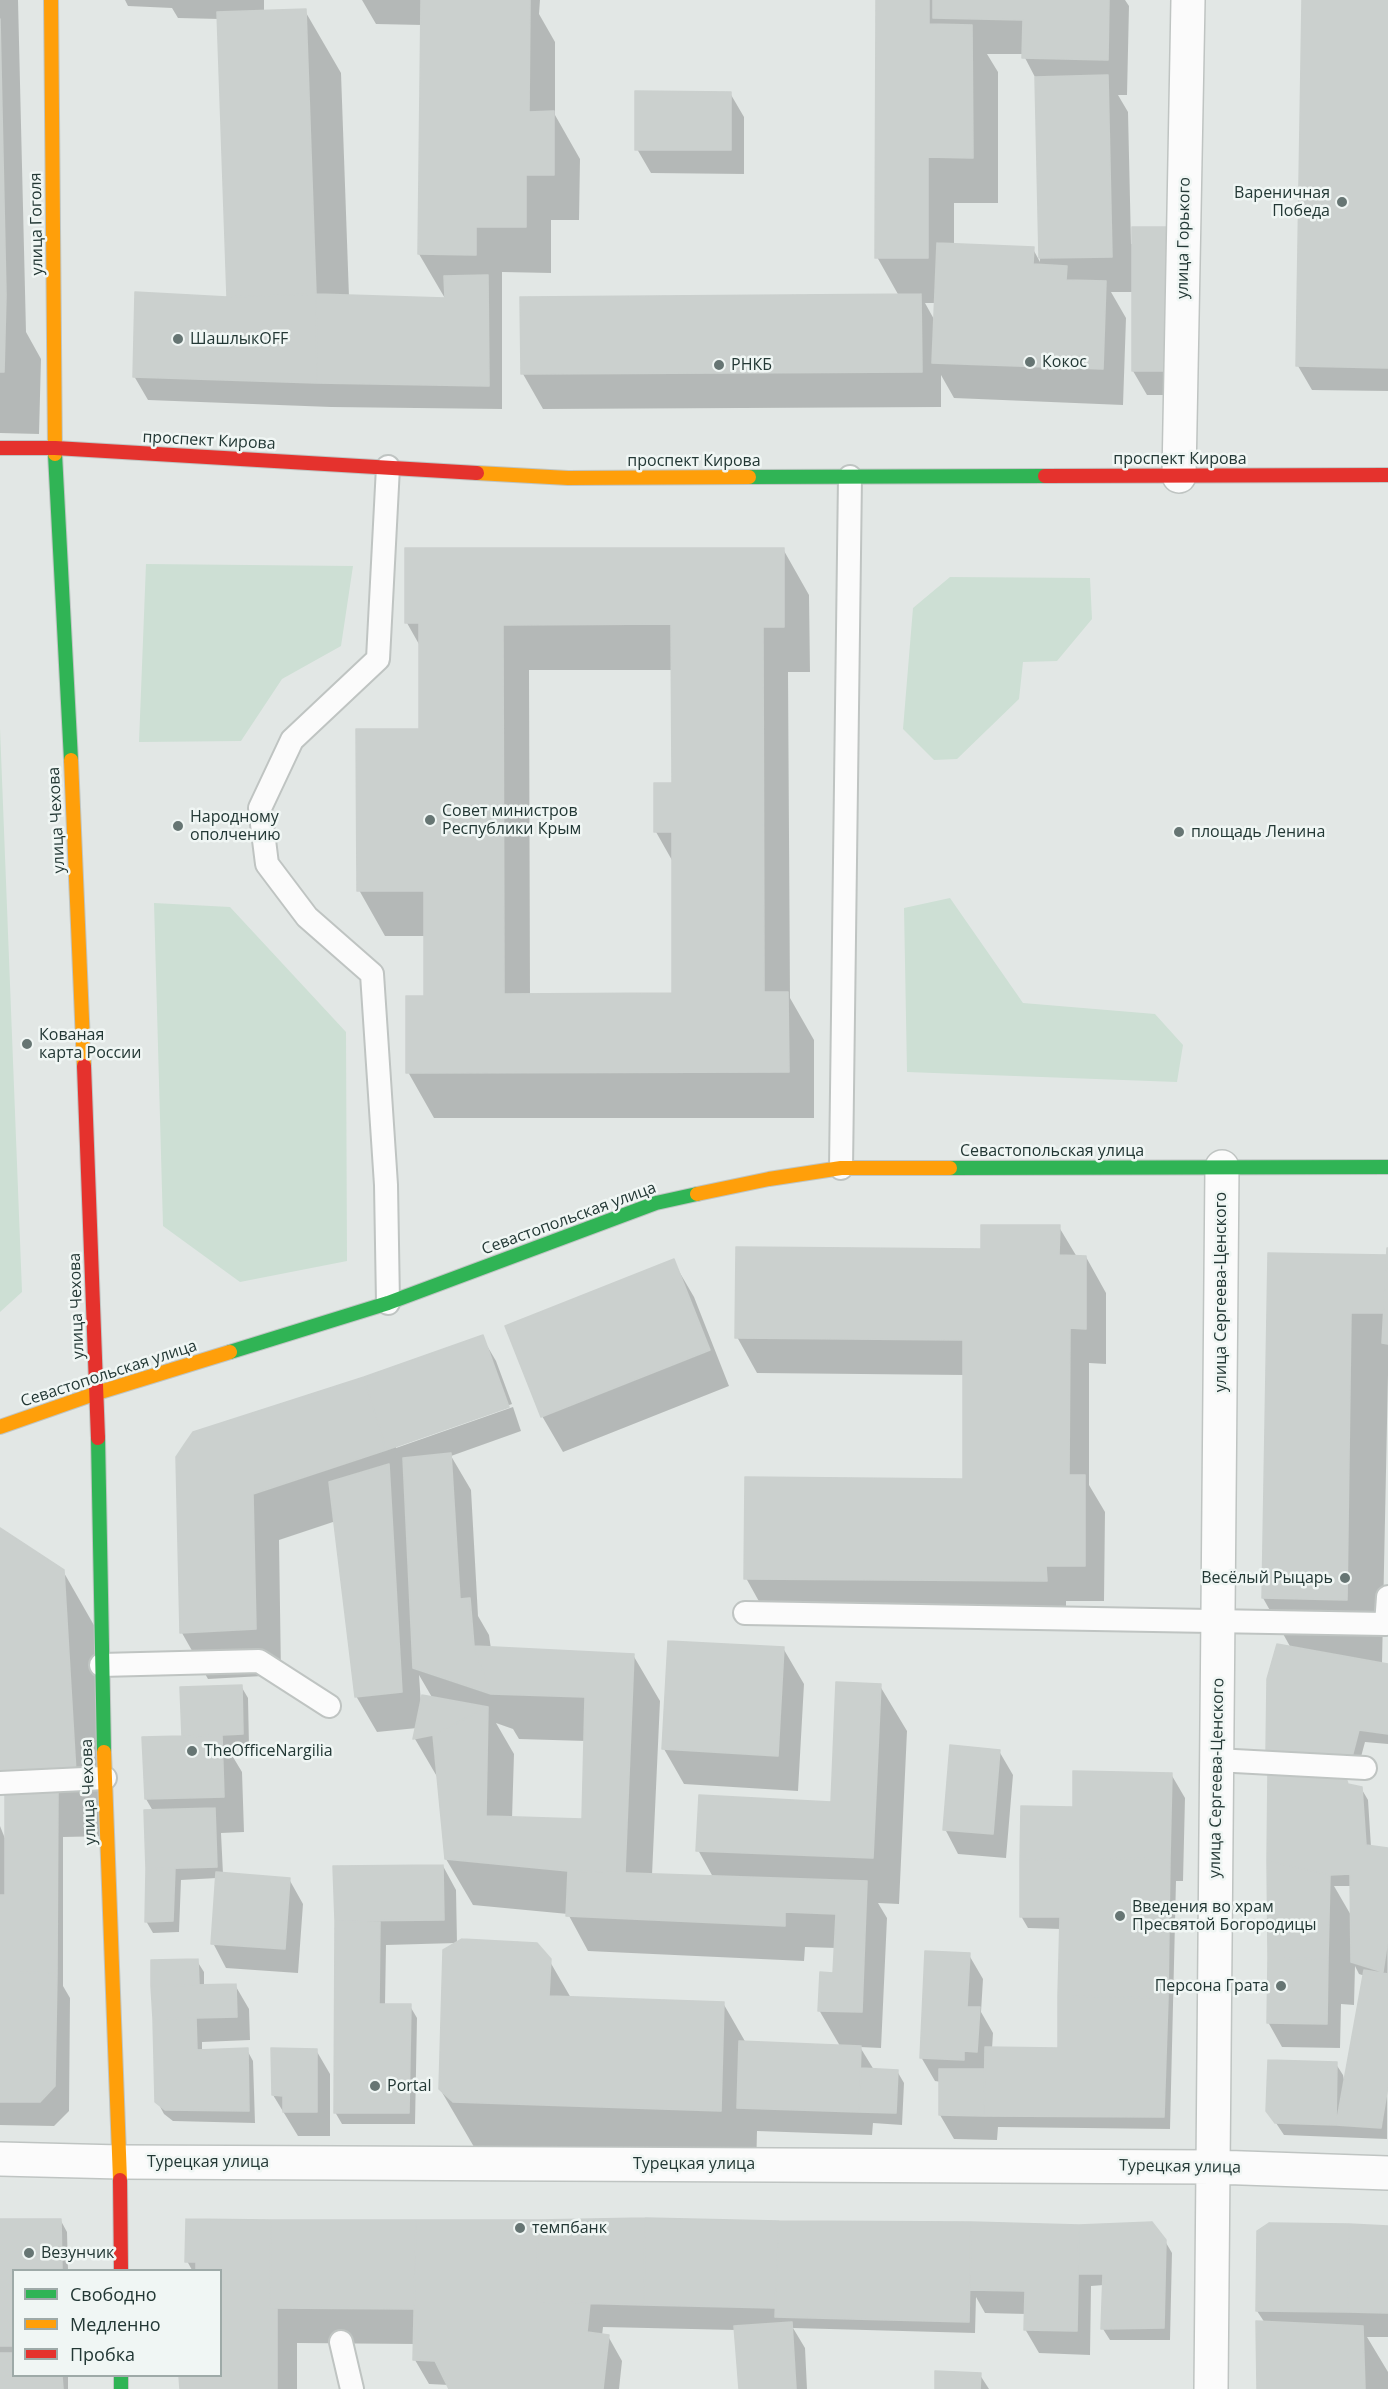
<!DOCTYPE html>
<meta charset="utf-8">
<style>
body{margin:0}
#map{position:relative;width:1388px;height:2389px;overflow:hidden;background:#e2e7e5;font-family:"Open Sans",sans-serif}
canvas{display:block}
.legend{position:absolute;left:12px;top:2269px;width:210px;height:108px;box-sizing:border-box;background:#f0f6f4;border:2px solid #9eaaa8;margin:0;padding:8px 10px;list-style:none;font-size:18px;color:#233835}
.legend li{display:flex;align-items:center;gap:12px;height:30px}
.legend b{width:30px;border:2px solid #9eaaa8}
</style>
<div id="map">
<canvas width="1388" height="2389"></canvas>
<ul class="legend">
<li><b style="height:8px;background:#30b455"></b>Свободно</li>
<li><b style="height:8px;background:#ff9f0a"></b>Медленно</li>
<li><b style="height:8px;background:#e5322d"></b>Пробка</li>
</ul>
</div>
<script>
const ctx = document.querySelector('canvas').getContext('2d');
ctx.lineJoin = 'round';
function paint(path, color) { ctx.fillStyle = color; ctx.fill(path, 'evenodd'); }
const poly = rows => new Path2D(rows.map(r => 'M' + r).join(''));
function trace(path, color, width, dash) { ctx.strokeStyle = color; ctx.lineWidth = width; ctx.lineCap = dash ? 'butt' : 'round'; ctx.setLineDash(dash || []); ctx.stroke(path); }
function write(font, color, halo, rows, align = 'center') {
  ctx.font = font + ' "Open Sans",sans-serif'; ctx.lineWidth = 5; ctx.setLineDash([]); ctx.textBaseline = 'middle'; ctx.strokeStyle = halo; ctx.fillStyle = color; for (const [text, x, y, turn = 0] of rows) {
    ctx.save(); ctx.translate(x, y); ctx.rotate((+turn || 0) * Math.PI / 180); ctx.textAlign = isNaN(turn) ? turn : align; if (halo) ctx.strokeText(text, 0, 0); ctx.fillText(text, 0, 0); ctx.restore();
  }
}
paint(poly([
 [146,564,353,566,341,646,282,679,241,741,139,742],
 [950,577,1090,578,1092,619,1057,661,1023,662,1019,699,957,759,934,760,903,729,913,608],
 [0,728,22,1292,0,1312],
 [950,898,1023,1003,1155,1014,1183,1045,1177,1082,907,1072,904,908],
 [154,903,230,907,346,1032,347,1261,240,1282,163,1226]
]), '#cddfd4');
paint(poly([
 [0,0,18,0,26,332,41,359,39,434,0,433],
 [125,0,264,0,264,12,305,11,341,73,349,297,446,300,419,254,422,25,376,24,362,0,540,0,539,14,555,42,555,115,580,159,579,220,551,220,551,273,502,272,502,409,331,407,148,400,134,376,229,299,219,19,178,18,172,8,128,6],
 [877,0,1125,0,1129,6,1127,95,1118,95,1128,112,1131,244,1134,244,1189,395,1147,395,1133,371,1133,292,1111,292,1126,318,1123,405,954,398,941,375,941,407,543,409,523,374,899,296,877,257],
 [987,54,1023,54,1037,81,1040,262,1033,249,954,246,954,203,998,203,998,72],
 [925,303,936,303,935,321],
 [1304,0,1388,0,1388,391,1312,390,1298,366],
 [730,93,744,117,744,174,651,173,637,149],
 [783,549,809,595,810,672,788,672,790,998,814,1040,814,1118,434,1118,408,1072,426,997,425,936,385,936,359,890,421,730,420,646,407,623],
 [529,670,673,670,673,785,656,832,673,862,674,995,530,995],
 [1059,1227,1077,1257,1086,1257,1106,1293,1106,1364,1089,1363,1089,1485,1105,1512,1104,1601,1066,1601,1066,1616,766,1614,746,1578,964,1481,964,1375,757,1373,737,1337,983,1251],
 [1269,1255,1388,1257,1388,1375,1382,1664,1388,1665,1388,1744,1365,1742,1358,1768,1263,1598],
 [673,1261,694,1297,729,1386,563,1452,542,1416],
 [482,1337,496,1361,512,1404,396,1445,396,1448,513,1407,521,1431,451,1456,471,1490,478,1616,489,1635,491,1649,633,1655,660,1701,652,1875,713,1877,698,1850,832,1803,880,1686,907,1731,899,1904,878,1903,887,1918,881,2048,860,2047,874,2070,897,2071,904,2083,902,2125,873,2123,872,2135,757,2131,756,2173,477,2152,440,2089,549,1960,571,1998,723,2003,746,2043,840,2046,819,2010,835,1974,836,1948,805,1947,804,1961,588,1951,568,1914,473,1905,446,1859,439,1780,415,1739,417,1728,377,1732,356,1696,336,1521,279,1540,281,1675,208,1679,182,1633,177,1457,364,1378],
 [419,1675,433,1699,421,1704],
 [496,1723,513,1729,519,1739,586,1741,584,1821,512,1819,514,1754],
 [0,1530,63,1571,99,1634,111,1836,63,1837,63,1986,70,1998,69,2111,54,2126,0,2125,0,1826,6,1841,6,1798,0,1788],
 [783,1648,804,1684,798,1791,684,1784,664,1749],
 [241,1686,248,1698,249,1746,227,1747,242,1772,244,1832,221,1833,223,1874,289,1879,303,1904,298,1973,226,1968,213,1943,217,1878,181,1880,179,1932,153,1933,146,1921,153,1811,146,1799,183,1738],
 [999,1751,1013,1775,1006,1858,958,1854,945,1829],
 [1171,1774,1185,1798,1183,1881,1176,1881,1170,2129,998,2127,997,2140,954,2139,940,2115,941,2082,935,2081,921,2057,969,1955,983,1979,981,2012,993,2033,992,2049,1060,2050,1061,1929,1028,1928,1021,1916,1074,1808],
 [1344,1777,1349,1786,1361,1788,1368,1800,1371,1847,1388,1850,1387,2139,1284,2135,1268,2111,1336,2064,1343,2075,1345,2085,1365,1976,1359,1974,1355,1966,1354,2005,1341,2004,1340,2048,1282,2047,1268,2022],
 [1334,1886,1352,1886,1352,1917],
 [443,1866,456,1890,457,1943,386,1945,385,2005,410,2006,417,2018,415,2124,342,2124,335,2112,335,1868],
 [197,1961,204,1972,204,1986,235,1985,249,2009,250,2040,202,2042,202,2051,247,2050,253,2061,255,2123,173,2121,164,2114,157,2101,153,1986],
 [316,2050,330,2074,330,2136,298,2136,273,2095],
 [0,2220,61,2221,67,2232,68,2270,14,2270,14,2376,68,2376,68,2389,0,2389],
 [644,2220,971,2223,1165,2241,1172,2253,1170,2340,1110,2340,1103,2329,1104,2285,1091,2286,1090,2355,1039,2353,1025,2329,1026,2314,985,2313,976,2297,975,2333,793,2328,805,2348,807,2389,740,2389,736,2330,603,2327,602,2336,608,2336,622,2361,619,2389,451,2389,449,2385,429,2384,415,2360,415,2344,297,2343,297,2389,181,2389,181,2376,220,2376,220,2270,192,2270,187,2261,416,2222],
 [1388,2228,1388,2337,1367,2337,1388,2372,1388,2389,1259,2389,1265,2323,1257,2311],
 [980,2375,989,2389,936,2389]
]), '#0003');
const building = poly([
 [421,0,530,0,529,112,554,111,554,175,526,175,526,227,476,227,476,255,418,254,421,0],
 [876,0,929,0,929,24,972,25,973,158,928,157,928,258,875,258,876,0],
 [933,0,1109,0,1108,60,1022,58,1023,20,933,18,933,0],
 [1302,0,1388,0,1388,368,1296,366,1302,0],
 [306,9,316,294,227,297,217,12,306,9],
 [0,19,6,295,0,295,0,19],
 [1108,75,1112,257,1039,258,1035,77,1108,75],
 [635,91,731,92,731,150,635,150,635,91],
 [1132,227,1176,227,1176,371,1132,371,1132,227],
 [937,243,1034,247,1033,264,1067,266,1066,280,1106,281,1103,369,932,363,937,243],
 [488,275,489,386,317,383,316,294,445,298,444,276,488,275],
 [135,292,227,297,316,294,317,383,133,377,135,292],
 [921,294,922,372,521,374,520,297,921,294],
 [0,295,6,295,4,372,0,372,0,295],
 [405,548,784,548,784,627,763,627,764,992,788,992,789,1072,406,1073,406,996,424,996,424,891,357,891,356,729,419,729,419,623,405,623,405,548],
 [671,624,672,783,654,783,654,832,672,832,672,993,504,994,503,625,671,624],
 [981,1225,1060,1225,1059,1255,1086,1256,1086,1329,1070,1328,1069,1475,1085,1475,1085,1566,1046,1566,1047,1581,744,1579,745,1477,963,1479,963,1340,735,1338,736,1247,981,1249,981,1225],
 [1387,1248,1388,1248,1388,1344,1382,1343,1387,1248],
 [1268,1253,1387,1255,1384,1313,1351,1313,1347,1600,1262,1598,1268,1253],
 [674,1259,710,1350,541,1417,505,1326,674,1259],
 [483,1335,509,1407,386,1450,364,1377,483,1335],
 [364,1377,386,1450,253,1494,256,1629,180,1633,176,1457,184,1445,193,1432,364,1377],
 [451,1453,460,1599,470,1598,474,1646,491,1694,413,1668,403,1458,451,1453],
 [389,1464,402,1692,355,1697,329,1482,389,1464],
 [0,1528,64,1570,76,1773,0,1776,0,1528],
 [668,1641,784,1647,778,1756,662,1749,668,1641],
 [1277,1644,1388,1664,1388,1734,1359,1730,1352,1757,1266,1753,1267,1679,1277,1644],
 [474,1646,634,1654,625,1873,568,1871,445,1859,433,1735,488,1707,486,1816,582,1819,585,1697,491,1694,474,1646],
 [836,1682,881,1684,873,1858,696,1851,699,1795,831,1802,836,1682],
 [242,1685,243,1734,182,1737,180,1687,242,1685],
 [422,1695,488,1707,433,1735,413,1739,422,1695],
 [222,1735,224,1797,145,1799,142,1737,222,1735],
 [950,1745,1000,1750,993,1834,943,1830,950,1745],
 [1268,1770,1345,1775,1348,1784,1362,1787,1366,1845,1388,1848,1388,1938,1383,1972,1351,1962,1350,1874,1330,1875,1267,1861,1268,1770],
 [1073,1771,1172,1773,1170,1858,1020,1860,1021,1806,1073,1807,1073,1771],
 [5,1789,58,1790,57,1973,0,1972,0,1895,5,1895,5,1789],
 [215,1808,217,1867,146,1869,144,1810,215,1808],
 [1170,1858,1168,1998,1058,1996,1060,1917,1020,1917,1020,1860,1170,1858],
 [1267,1861,1330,1875,1328,1959,1268,1958,1267,1861],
 [443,1865,444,1920,335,1921,333,1866,443,1865],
 [175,1868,173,1921,145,1922,146,1869,175,1868],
 [568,1871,867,1881,862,2012,818,2011,820,1972,833,1973,836,1914,785,1912,785,1926,566,1916,568,1871],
 [216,1872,290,1878,285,1949,211,1944,216,1872],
 [335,1921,380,1922,379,2004,411,2004,409,2113,334,2113,335,1921],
 [462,1939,537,1943,551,1959,549,1996,724,2002,721,2111,453,2102,439,2089,443,1950,462,1939],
 [925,1951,970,1953,967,2007,980,2007,977,2052,964,2051,964,2060,920,2058,925,1951],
 [1268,1958,1328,1959,1327,2024,1267,2023,1268,1958],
 [198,1959,199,1985,151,1986,151,1960,198,1959],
 [1364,1970,1388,1974,1388,2086,1381,2128,1336,2125,1364,1970],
 [0,1972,57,1973,55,2086,40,2102,0,2102,0,1972],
 [236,1984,237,2017,153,2019,151,1986,236,1984],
 [1058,1996,1168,1998,1164,2117,984,2116,985,2047,1058,2048,1058,1996],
 [196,2018,197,2050,248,2048,249,2111,165,2110,155,2102,153,2019,196,2018],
 [739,2041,861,2046,859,2112,737,2108,739,2041],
 [271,2048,317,2049,317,2112,283,2112,283,2096,272,2095,271,2048],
 [1268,2060,1337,2062,1336,2125,1275,2123,1266,2111,1268,2060],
 [861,2068,898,2070,896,2113,859,2112,861,2068],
 [939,2069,985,2069,984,2116,939,2115,939,2069],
 [645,2218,644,2305,537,2302,538,2220,645,2218],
 [645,2218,779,2221,775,2308,644,2305,645,2218],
 [0,2219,61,2219,62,2270,14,2270,14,2346,0,2346,0,2219],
 [186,2219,271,2220,270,2308,220,2308,220,2270,196,2270,196,2262,185,2262,186,2219],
 [271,2220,416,2220,414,2309,270,2308,271,2220],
 [416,2220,538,2220,537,2302,590,2303,587,2332,609,2335,603,2389,449,2389,435,2361,413,2360,416,2220],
 [779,2221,971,2222,969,2322,775,2317,779,2221],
 [971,2222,1079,2225,1077,2331,1024,2330,1025,2291,970,2290,971,2222],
 [1152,2222,1166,2240,1164,2328,1101,2329,1103,2274,1078,2274,1079,2225,1152,2222],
 [1269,2223,1349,2224,1348,2312,1256,2311,1257,2231,1269,2223],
 [1349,2224,1388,2226,1388,2313,1348,2312,1349,2224],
 [220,2308,277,2308,277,2389,180,2389,179,2376,220,2376,220,2308],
 [1256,2321,1363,2326,1365,2389,1257,2389,1256,2321],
 [792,2322,796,2389,739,2389,734,2326,792,2322],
 [0,2353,14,2353,14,2376,62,2376,63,2389,0,2389,0,2353],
 [935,2371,981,2373,980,2389,935,2389,935,2371]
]);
paint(building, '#cbd0ce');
trace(building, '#cbd0ce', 1.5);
const lane = poly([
 [841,1168,850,477],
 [388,1303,386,1185,372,974,307,917,267,864,260,808,292,740,378,659,388,467],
 [745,1613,1386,1624,1388,1597],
 [101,1665,259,1661,329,1706],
 [1216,1760,1365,1768],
 [0,1783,105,1778],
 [341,2342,352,2389]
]);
const street = poly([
 [1179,476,1188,0],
 [0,2159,120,2162,1214,2167,1388,2173],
 [1211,2389,1222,1167]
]);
const fast = poly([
 [55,454,71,760],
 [749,477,1045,476],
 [950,1168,1388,1167],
 [230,1352,388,1303,656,1203,697,1194],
 [98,1438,104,1752],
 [121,2376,121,2389]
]);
const slow = poly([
 [51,0,55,454],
 [477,473,568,478,749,477],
 [71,760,84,1066],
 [697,1194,769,1179,841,1168,950,1168],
 [0,1427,97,1393,230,1352],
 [104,1752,120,2180]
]);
const jam = poly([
 [0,448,55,448,477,473],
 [1045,476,1388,475],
 [84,1066,98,1438],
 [120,2180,121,2270]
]);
trace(lane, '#bfc4c2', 26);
trace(street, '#bfc4c2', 36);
trace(fast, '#bfc5c3', 16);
trace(slow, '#bfc5c3', 16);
trace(jam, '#bfc5c3', 16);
trace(lane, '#fbfbfb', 22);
trace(street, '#fbfbfb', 33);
trace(fast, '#30b455', 14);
trace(slow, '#ff9f0a', 14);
trace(jam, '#e5322d', 14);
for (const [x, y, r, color] of [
 [1342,202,6,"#667573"],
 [178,339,6,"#667573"],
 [1030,362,6,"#667573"],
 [719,365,6,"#667573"],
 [430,820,6,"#667573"],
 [178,826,6,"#667573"],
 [1179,832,6,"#667573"],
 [27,1044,6,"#667573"],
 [1345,1578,6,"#667573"],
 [192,1751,6,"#667573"],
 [1120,1916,6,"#667573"],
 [1281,1986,6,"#667573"],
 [375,2086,6,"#667573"],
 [520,2228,6,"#667573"],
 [29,2253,6,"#667573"]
]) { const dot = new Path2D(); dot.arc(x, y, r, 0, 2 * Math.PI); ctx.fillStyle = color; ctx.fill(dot); trace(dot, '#f0f6f4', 2); }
write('16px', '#233835', '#f0f6f4', [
 ["Вареничная",1330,193,"right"],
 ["Победа",1330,211,"right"],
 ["ШашлыкOFF",190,339],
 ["Кокос",1042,362],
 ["РНКБ",731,365],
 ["Совет министров",442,811],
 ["Республики Крым",442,829],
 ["Народному",190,817],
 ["ополчению",190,835],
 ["площадь Ленина",1191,832],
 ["Кованая",39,1035],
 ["карта России",39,1053],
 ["Весёлый Рыцарь",1333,1578,"right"],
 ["TheOfficeNargilia",204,1751],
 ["Введения во храм",1132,1907],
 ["Пресвятой Богородицы",1132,1925],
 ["Персона Грата",1269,1986,"right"],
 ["Portal",387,2086],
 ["темпбанк",532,2228],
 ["Везунчик",41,2253]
], 'left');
write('16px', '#233835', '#f0f6f4', [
 ["улица Гоголя",37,224,-91],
 ["улица Горького",1184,238,-89],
 ["проспект Кирова",209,441,3],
 ["проспект Кирова",1180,459],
 ["проспект Кирова",694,461],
 ["улица Чехова",57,820,-93],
 ["Севастопольская улица",1052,1151],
 ["Севастопольская улица",569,1219,-20],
 ["улица Сергеева-Ценского",1221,1292,-90],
 ["улица Чехова",77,1306,-92],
 ["Севастопольская улица",109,1374,-18],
 ["улица Сергеева-Ценского",1217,1778,-89],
 ["улица Чехова",89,1792,-92],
 ["Турецкая улица",208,2162],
 ["Турецкая улица",694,2164],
 ["Турецкая улица",1180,2167,1]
]);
</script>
